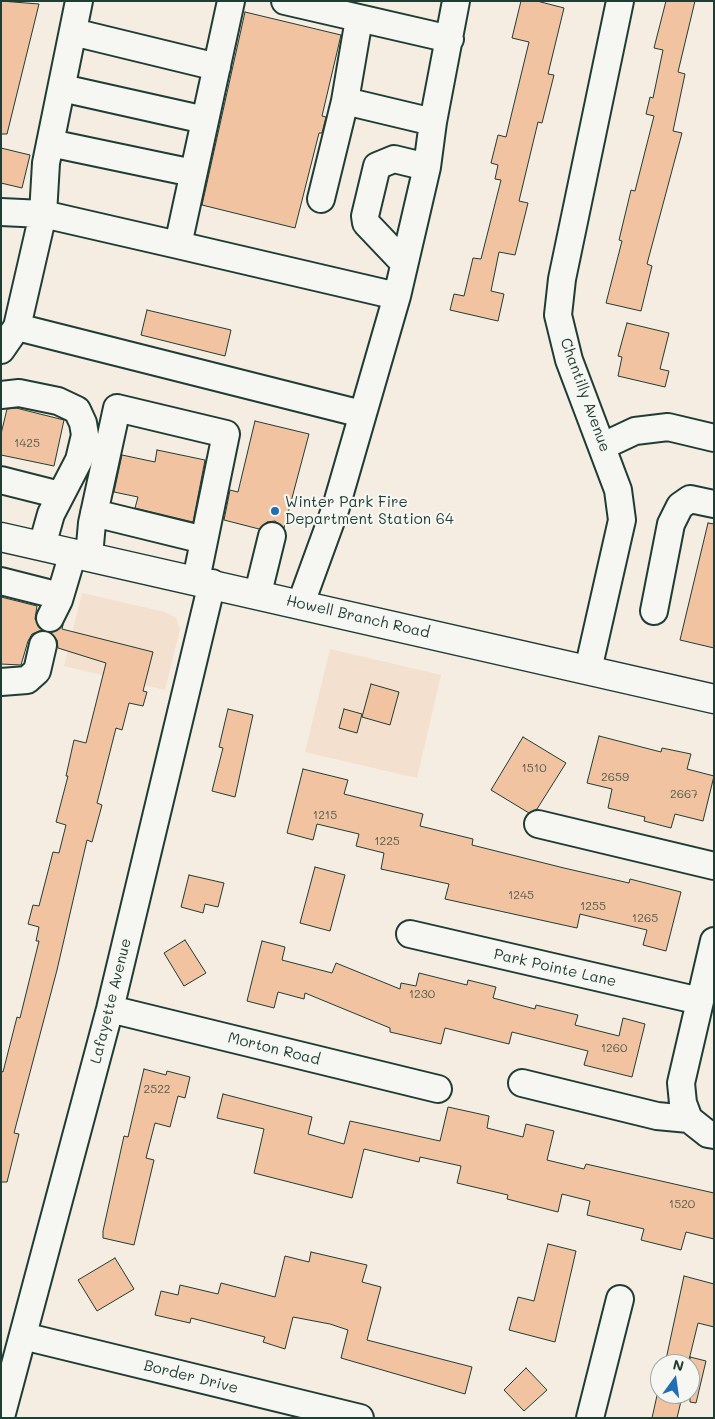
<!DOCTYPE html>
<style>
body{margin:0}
#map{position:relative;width:715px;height:1419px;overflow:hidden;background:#f5ece2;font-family:Mali,sans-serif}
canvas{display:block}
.frame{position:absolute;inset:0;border:2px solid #1f3d34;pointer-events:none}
.north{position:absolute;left:650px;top:1354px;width:50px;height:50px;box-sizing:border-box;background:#f6f6f2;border:1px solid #a0aca6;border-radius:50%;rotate:14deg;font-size:14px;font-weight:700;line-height:20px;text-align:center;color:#1f3d34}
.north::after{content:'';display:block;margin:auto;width:18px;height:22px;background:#1f6fb2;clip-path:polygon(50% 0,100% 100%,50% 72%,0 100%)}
</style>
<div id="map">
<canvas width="715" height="1419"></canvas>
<div class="frame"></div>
<div class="north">N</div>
</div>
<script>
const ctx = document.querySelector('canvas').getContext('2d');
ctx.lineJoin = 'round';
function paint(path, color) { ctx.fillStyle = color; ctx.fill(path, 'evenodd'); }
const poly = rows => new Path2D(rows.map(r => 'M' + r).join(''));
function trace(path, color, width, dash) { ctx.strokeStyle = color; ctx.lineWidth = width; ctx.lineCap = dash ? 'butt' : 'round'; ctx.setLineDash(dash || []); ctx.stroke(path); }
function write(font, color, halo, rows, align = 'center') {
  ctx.font = font + ' Mali,sans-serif'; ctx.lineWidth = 4.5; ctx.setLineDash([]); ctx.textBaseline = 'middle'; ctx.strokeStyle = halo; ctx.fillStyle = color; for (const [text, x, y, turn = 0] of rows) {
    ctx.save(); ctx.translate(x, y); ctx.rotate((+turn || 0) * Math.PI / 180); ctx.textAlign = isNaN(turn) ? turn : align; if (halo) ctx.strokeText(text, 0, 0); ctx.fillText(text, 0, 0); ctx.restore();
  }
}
paint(poly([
 [82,593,165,612,176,618,180,629,165,690,64,666],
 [330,649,441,675,417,778,305,752]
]), '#f4e0ce');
const building = poly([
 [1,1,39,4,7,134,1,134,1,1],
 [521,1,537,1,564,8,548,74,554,75,542,123,538,122,519,201,528,203,515,255,499,252,491,291,504,294,498,321,450,310,454,294,464,296,473,258,481,259,501,180,495,179,498,165,491,163,498,135,506,137,529,42,512,38,521,1],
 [666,1,695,1,678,72,685,74,673,131,682,133,647,264,652,266,641,311,606,303,622,241,619,240,631,190,635,191,654,116,646,114,650,97,653,98,663,50,654,48,666,1],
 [245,12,341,35,322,116,326,117,322,133,319,133,295,228,202,205,245,12],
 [1,148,30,155,22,188,1,183,1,148],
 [147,310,231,330,225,356,141,335,147,310],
 [627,323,669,333,660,369,669,371,665,387,618,376,622,357,618,356,627,323],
 [16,408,64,420,54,466,1,455,1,434,7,409,16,408],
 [255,421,309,434,284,528,275,521,267,522,259,529,224,520,230,490,238,492,255,421],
 [157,450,205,460,193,522,135,508,138,497,114,492,122,455,155,462,157,450],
 [708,523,714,524,714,648,680,640,708,523],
 [1,597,37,606,35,619,42,630,32,634,28,641,21,665,1,664,1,597],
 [63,625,62,629,153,652,143,691,147,692,143,706,129,703,122,730,116,728,97,803,102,805,92,842,87,840,57,970,14,1133,19,1134,7,1182,1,1182,1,1071,3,1072,17,1017,20,1018,39,941,36,941,39,927,28,924,33,905,39,906,53,852,59,853,66,825,56,822,68,776,66,776,74,740,86,743,106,663,58,648,57,640,51,633,63,625],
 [371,684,399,692,390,725,362,717,371,684],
 [228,709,253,715,235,797,212,791,223,748,219,747,228,709],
 [344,709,362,714,357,733,339,728,344,709],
 [599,736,661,752,662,748,691,754,687,769,714,776,703,821,675,814,671,828,644,821,645,817,608,808,612,789,587,783,599,736],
 [523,737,566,763,537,809,529,813,491,790,523,737],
 [303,769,348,780,344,794,423,814,420,826,473,839,472,845,564,868,629,883,630,879,681,892,666,951,643,945,647,930,592,917,580,914,577,928,445,899,449,884,381,869,384,853,356,846,359,834,317,824,313,840,287,833,303,769],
 [315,867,345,875,330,931,300,923,315,867],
 [189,875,224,883,218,907,205,904,203,913,181,907,189,875],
 [185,940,206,973,184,986,164,953,185,940],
 [262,941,285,947,282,960,332,973,336,963,400,989,401,983,416,986,419,973,467,985,468,980,496,987,493,998,535,1009,536,1005,578,1015,575,1025,619,1036,623,1018,645,1024,632,1077,584,1065,588,1051,512,1032,509,1044,445,1028,441,1044,390,1032,390,1028,305,993,304,999,278,992,274,1008,247,1001,262,941],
 [144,1069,166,1075,167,1071,190,1077,185,1098,178,1096,170,1127,155,1123,146,1158,154,1160,134,1245,103,1238,103,1231,124,1136,128,1137,144,1069],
 [223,1094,312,1117,308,1134,344,1144,350,1121,440,1141,448,1107,489,1116,487,1128,523,1137,526,1124,554,1131,547,1160,584,1169,586,1164,714,1193,714,1239,686,1232,681,1250,641,1240,644,1229,587,1215,590,1201,562,1194,558,1212,507,1199,508,1195,457,1183,461,1166,420,1157,419,1162,364,1149,352,1198,254,1173,264,1129,217,1118,223,1094],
 [548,1244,576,1251,555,1342,509,1330,518,1297,534,1301,548,1244],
 [311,1252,367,1265,362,1282,381,1287,367,1340,472,1367,465,1394,341,1358,348,1330,330,1324,293,1317,285,1349,263,1342,265,1337,191,1318,190,1323,155,1315,161,1291,178,1295,180,1285,218,1294,221,1283,275,1297,285,1256,309,1262,311,1252],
 [115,1258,134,1289,97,1311,78,1280,115,1258],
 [684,1276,714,1284,714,1327,698,1323,688,1364,665,1364,684,1276],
 [690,1357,706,1361,696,1403,690,1402,690,1357],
 [526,1368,547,1390,524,1411,504,1390,526,1368],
 [658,1391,660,1394,682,1397,677,1418,652,1418,658,1391]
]);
paint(building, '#f2c3a1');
trace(building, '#1f3d34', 1);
const minor = poly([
 [79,1,46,163,43,214,17,327,362,414],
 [231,1,178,245,397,296],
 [285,1,450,39],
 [359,19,345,101,433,122],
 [73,32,217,67],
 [62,88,205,120],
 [50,143,193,173],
 [321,199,345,101],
 [1,212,43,214,178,245],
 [404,263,366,223,365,216,377,166,394,159,427,167],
 [1,350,17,327],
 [1,395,19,393,58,401,77,410,83,423,85,435,79,460,51,514,42,546],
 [603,446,635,431,668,427,714,438],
 [1,480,60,495],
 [94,513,204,540],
 [89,556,92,523,117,408,226,434,196,580],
 [1,581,60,596],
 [258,593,272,536],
 [301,603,336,507,397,296,427,167,433,122,456,1],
 [654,611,671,524,680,506,690,499,714,504],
 [50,618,59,600,73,553],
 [588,670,622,520,618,490,569,360,558,315,562,279,620,1],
 [1,682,27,680,37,671,43,645],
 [538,824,714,866],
 [410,934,700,1001],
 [714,941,681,1083,683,1103,689,1119,708,1134,714,1135],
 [110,1009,438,1089],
 [522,1083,657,1116,689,1119],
 [23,1336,360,1418],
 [1,1417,110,1009,212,583],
 [590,1418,620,1299]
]);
const major = poly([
 [1,537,714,699]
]);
trace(minor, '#1f3d34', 30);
trace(major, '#1f3d34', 31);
trace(minor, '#f6f6f2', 26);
trace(major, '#f6f6f2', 28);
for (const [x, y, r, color] of [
 [275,511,5,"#1f6fb2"]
]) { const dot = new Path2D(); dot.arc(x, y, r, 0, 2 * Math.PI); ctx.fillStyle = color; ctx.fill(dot); trace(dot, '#f6f6f2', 2); }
write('12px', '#545e4f', null, [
 ["1425",27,443],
 ["1510",534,768],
 ["2659",615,777],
 ["2667",684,794],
 ["1215",325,815],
 ["1225",387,841],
 ["1245",521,895],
 ["1255",593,906],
 ["1265",645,918],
 ["1230",422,994],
 ["1260",614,1048],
 ["2522",157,1089],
 ["1520",682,1204]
]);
write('15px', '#1f3d34', '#f6f6f2', [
 ["Chantilly Avenue",585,395,70],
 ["Howell Branch Road",358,617,13],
 ["Park Pointe Lane",555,968,13],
 ["Lafayette Avenue",111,1001,-76],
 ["Morton Road",274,1049,14],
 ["Border Drive",191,1377,14]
]);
write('15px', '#1f3d34', '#f6f6f2', [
 ["Winter Park Fire",285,502],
 ["Department Station 64",285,519]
], 'left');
</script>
